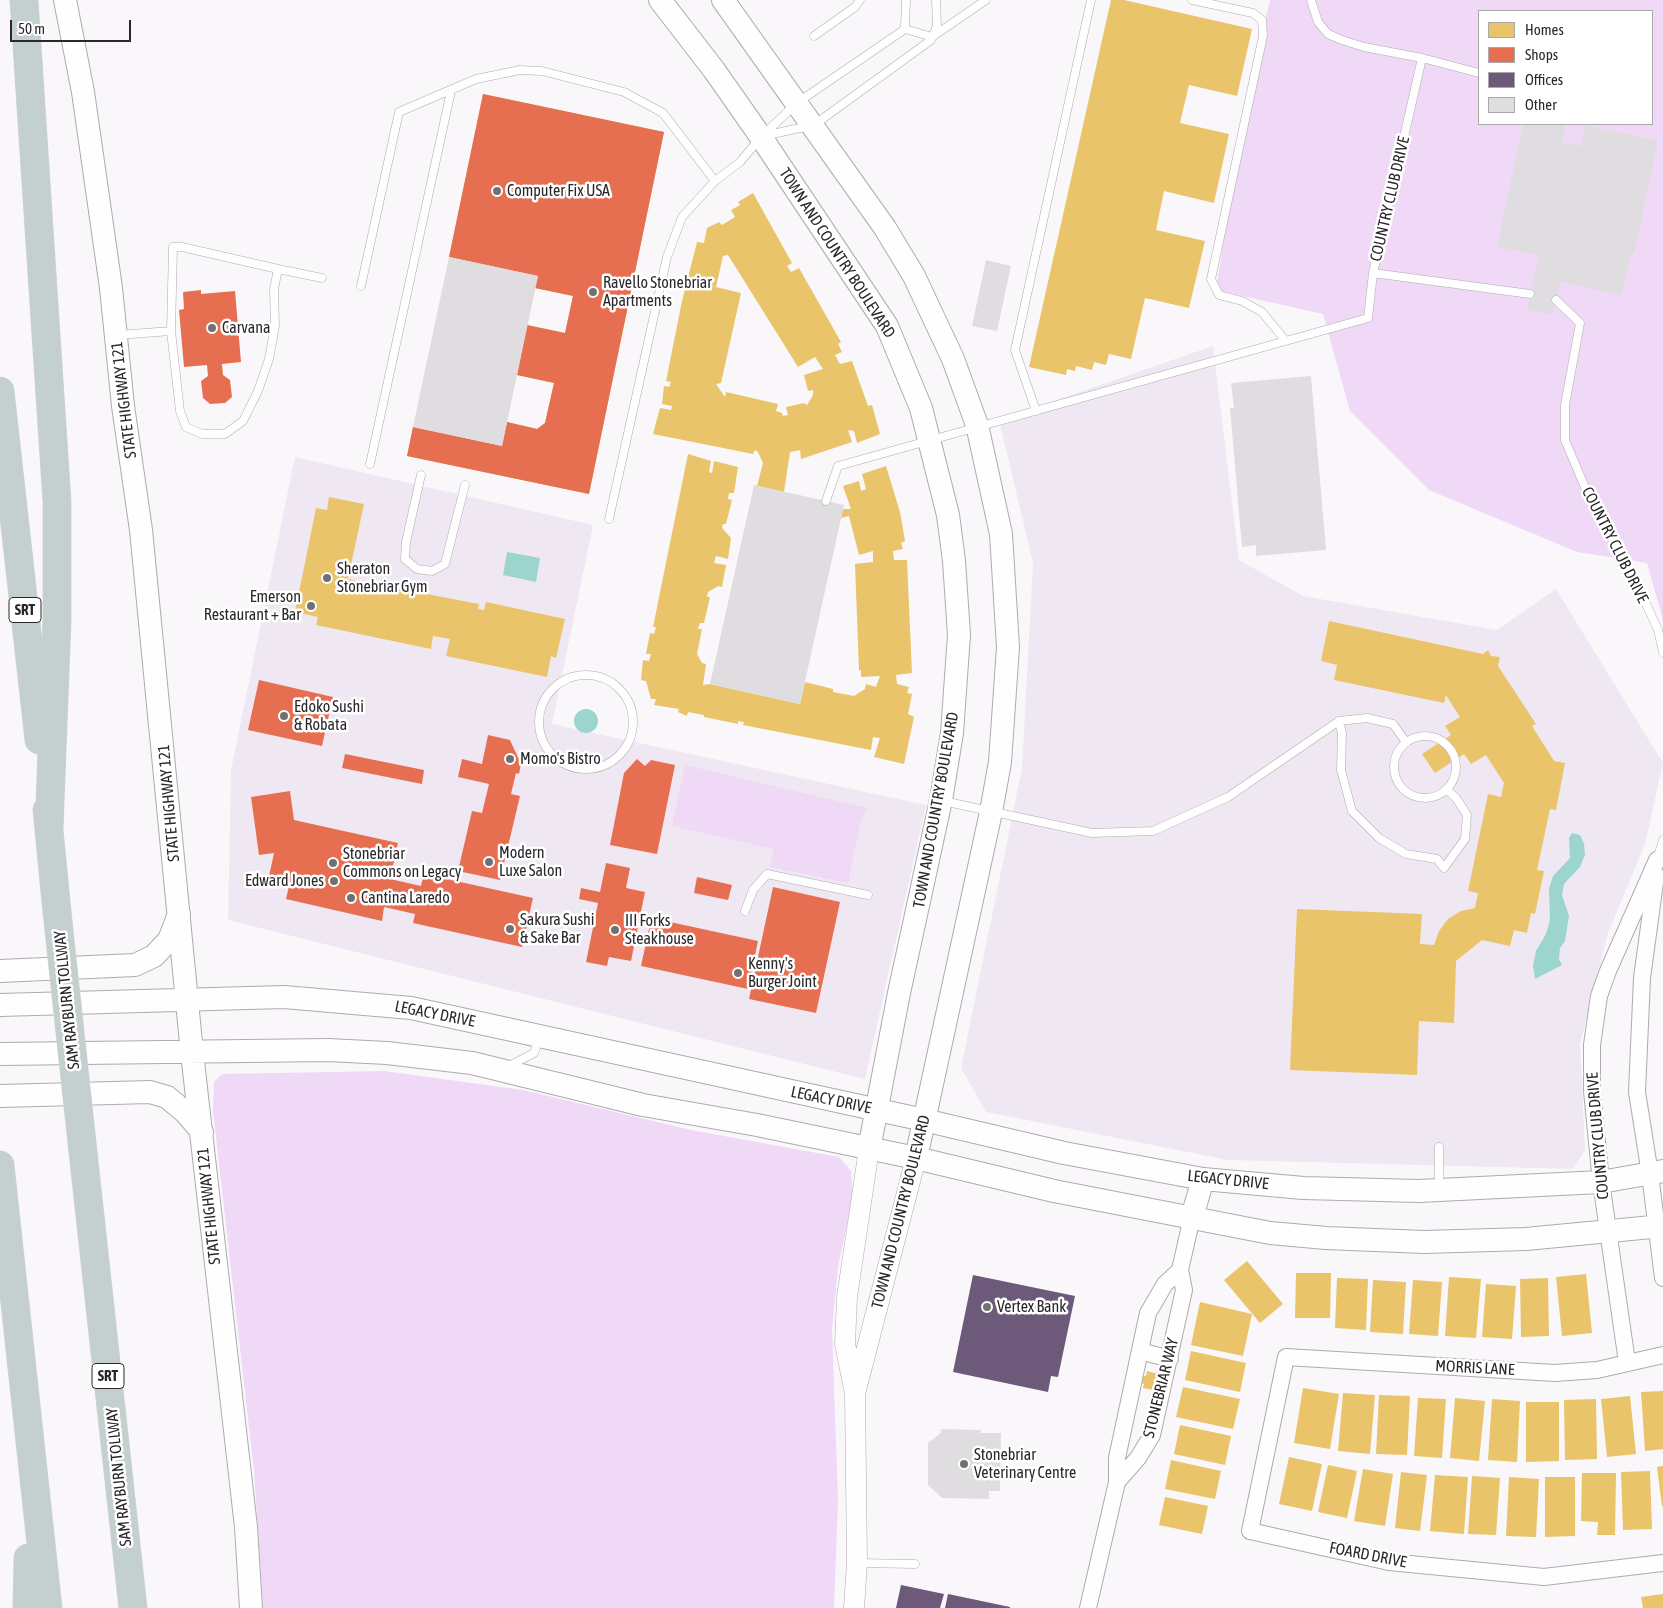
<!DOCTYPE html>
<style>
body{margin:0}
#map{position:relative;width:1663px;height:1608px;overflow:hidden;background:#faf7fb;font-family:"Asap Condensed",sans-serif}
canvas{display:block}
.legend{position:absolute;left:1478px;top:10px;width:175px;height:115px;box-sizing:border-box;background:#fff;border:1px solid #a9a9aa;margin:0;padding:6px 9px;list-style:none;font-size:15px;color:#29272a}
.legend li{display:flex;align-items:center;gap:10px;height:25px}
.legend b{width:25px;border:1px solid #a9a9aa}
.scale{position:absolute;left:10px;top:20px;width:121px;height:22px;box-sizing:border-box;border:2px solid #29272a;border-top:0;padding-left:6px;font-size:15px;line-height:18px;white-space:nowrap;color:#29272a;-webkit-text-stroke:4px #fff;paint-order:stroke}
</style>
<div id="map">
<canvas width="1663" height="1608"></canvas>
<ul class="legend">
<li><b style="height:14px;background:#e9c46a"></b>Homes</li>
<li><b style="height:14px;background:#e76f51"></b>Shops</li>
<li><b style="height:14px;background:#6d597a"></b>Offices</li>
<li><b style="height:14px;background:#e0dde0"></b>Other</li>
</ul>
<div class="scale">50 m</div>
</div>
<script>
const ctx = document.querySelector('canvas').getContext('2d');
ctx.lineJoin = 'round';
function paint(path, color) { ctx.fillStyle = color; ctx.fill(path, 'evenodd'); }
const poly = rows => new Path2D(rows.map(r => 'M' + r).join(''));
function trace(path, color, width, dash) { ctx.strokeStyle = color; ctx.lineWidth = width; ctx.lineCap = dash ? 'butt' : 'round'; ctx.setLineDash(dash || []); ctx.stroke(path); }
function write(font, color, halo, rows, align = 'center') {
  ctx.font = font + ' "Asap Condensed",sans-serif'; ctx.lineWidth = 5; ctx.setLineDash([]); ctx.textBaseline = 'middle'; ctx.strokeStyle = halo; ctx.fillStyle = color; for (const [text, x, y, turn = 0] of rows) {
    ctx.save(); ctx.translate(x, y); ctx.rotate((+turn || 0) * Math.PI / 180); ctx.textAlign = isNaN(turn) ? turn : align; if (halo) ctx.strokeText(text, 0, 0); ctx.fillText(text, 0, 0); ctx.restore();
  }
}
paint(poly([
 [1213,346,1239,560,1303,596,1497,630,1556,589,1663,763,1645,844,1608,933,1580,1044,1585,1150,1573,1169,1228,1160,986,1112,961,1068,1022,768,1033,563,999,420],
 [295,457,593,525,552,724,926,805,865,1079,228,920,231,770]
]), '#efe8f2');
paint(poly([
 [1270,0,1663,0,1663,620,1647,563,1577,552,1429,490,1350,411,1323,314,1216,290,1243,113],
 [1479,11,1652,11,1652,124,1479,124],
 [685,765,867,808,861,820,848,883,770,867,774,849,672,826],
 [384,1071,523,1090,691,1130,839,1157,851,1171,853,1196,838,1267,832,1329,838,1500,834,1608,263,1608,254,1471,213,1111,214,1082,222,1074]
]), '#efd9f7');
paint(poly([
 [507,552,540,558,536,582,503,575],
 '574 721a12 12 0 1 1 24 0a12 12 0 1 1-24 0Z',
 [1572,833,1580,835,1584,844,1585,855,1580,867,1564,884,1562,895,1569,916,1565,941,1560,948,1559,959,1562,965,1535,979,1533,966,1536,951,1546,934,1550,920,1549,889,1553,876,1570,858,1569,838]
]), '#9cd5ce');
paint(poly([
 [1111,0,1124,0,1252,29,1237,96,1189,85,1180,123,1229,134,1214,203,1164,191,1156,230,1205,241,1189,308,1145,298,1131,359,1109,354,1106,365,1094,362,1092,370,1076,366,1075,371,1067,369,1066,375,1029,367],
 [483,94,664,132,589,494,407,456,413,427,502,446,507,422,537,429,545,423,554,383,517,375,527,325,565,333,573,296,535,288,538,276,449,257],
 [525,169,598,183,585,247,512,233],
 [753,193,792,263,787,266,791,272,799,268,841,342,838,344,842,352,835,355,840,364,852,361,868,406,872,405,880,434,857,443,854,431,848,430,852,442,801,459,800,450,790,452,784,492,757,486,763,463,758,452,755,450,753,454,653,434,660,408,671,410,672,406,662,404,664,386,669,387,671,382,666,381,682,301,697,242,704,243,707,228,719,222,722,225,735,217,731,210,740,205,738,202],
 [728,255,798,367,815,357,823,369,804,375,808,391,813,390,813,395,807,405,804,403,786,407,788,415,783,416,782,413,776,411,778,404,726,392,725,397,716,384,721,383,741,293,716,287,723,256],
 [688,454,711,461,709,472,712,473,714,461,738,467,734,493,729,493,728,499,732,500,726,524,723,524,722,528,731,538,728,559,716,556,714,563,726,565,722,587,718,586,708,592,707,597,710,597,704,623,700,623,698,629,702,629,697,654,702,663,706,664,703,685,710,684,800,704,805,682,833,689,833,692,854,696,865,689,866,684,876,687,880,676,861,677,861,670,859,671,855,564,873,562,873,551,859,555,849,516,841,518,843,509,851,509,843,486,859,481,861,491,866,489,862,474,886,466,900,512,905,541,901,543,903,549,893,551,894,560,907,560,912,673,896,675,897,684,909,687,907,693,912,694,908,714,914,717,904,764,874,757,880,738,873,737,871,750,743,725,744,722,738,721,738,724,704,717,704,715,688,712,687,716,678,712,679,709,654,705,656,699,651,699,646,681,641,680,643,660,649,661,651,654,646,654,650,633,654,634,656,627,653,627],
 [329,497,364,504,348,579,479,604,478,609,484,610,486,602,565,619,556,658,551,656,547,677,446,656,450,639,433,636,431,649,316,625,318,617,295,612,316,508,327,510],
 [1329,621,1483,654,1488,650,1491,656,1500,657,1498,666,1536,724,1532,726,1554,761,1565,763,1556,810,1550,809,1537,870,1544,871,1535,914,1531,913,1527,933,1514,930,1510,946,1482,940,1456,961,1454,1023,1419,1021,1417,1075,1290,1070,1297,909,1422,914,1420,944,1434,945,1439,931,1448,919,1461,911,1475,908,1478,893,1468,891,1488,794,1501,797,1504,783,1486,755,1471,764,1464,754,1435,773,1422,754,1451,735,1445,726,1460,717,1446,695,1444,703,1334,680,1337,665,1321,661],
 [1247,1261,1283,1304,1260,1323,1224,1280],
 [1296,1273,1331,1273,1330,1318,1295,1318],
 [1586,1274,1592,1333,1562,1336,1556,1277],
 [1449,1277,1481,1279,1476,1338,1445,1336],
 [1337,1278,1368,1279,1366,1330,1335,1328],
 [1548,1278,1549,1336,1521,1337,1520,1279],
 [1373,1280,1406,1282,1403,1334,1370,1332],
 [1413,1280,1442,1282,1438,1336,1409,1334],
 [1486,1284,1516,1286,1512,1339,1482,1337],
 [1200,1302,1252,1314,1243,1356,1191,1345],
 [1191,1351,1246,1363,1240,1392,1185,1380],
 [1147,1371,1158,1374,1154,1390,1143,1388,1144,1384,1141,1383,1143,1376,1146,1376],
 [1183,1387,1240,1399,1233,1429,1176,1417],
 [1303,1388,1339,1394,1330,1449,1294,1443],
 [1663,1391,1663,1449,1645,1451,1641,1392],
 [1343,1393,1375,1395,1370,1454,1338,1451],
 [1379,1395,1410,1396,1407,1455,1376,1454],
 [1630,1396,1636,1454,1607,1457,1601,1399],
 [1418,1398,1446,1399,1442,1458,1414,1456],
 [1455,1398,1485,1401,1479,1461,1450,1458],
 [1492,1399,1520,1401,1517,1462,1488,1460],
 [1596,1399,1597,1459,1565,1460,1564,1400],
 [1526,1402,1559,1402,1559,1461,1526,1462],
 [1180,1425,1231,1436,1225,1465,1174,1454],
 [1289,1457,1322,1464,1312,1511,1279,1504],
 [1171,1460,1221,1471,1215,1499,1165,1489],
 [1328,1465,1357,1471,1347,1518,1318,1512],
 [1663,1466,1663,1506,1662,1506,1657,1467],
 [1363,1469,1393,1474,1385,1526,1354,1521],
 [1650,1471,1652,1529,1623,1530,1621,1472],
 [1401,1472,1427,1475,1420,1531,1395,1528],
 [1582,1473,1616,1473,1615,1535,1597,1535,1598,1522,1581,1521],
 [1435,1475,1468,1477,1464,1534,1430,1531],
 [1472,1476,1500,1478,1496,1535,1468,1534],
 [1509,1477,1539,1479,1536,1537,1506,1536],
 [1545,1477,1575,1477,1575,1536,1545,1537],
 [1165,1497,1208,1506,1202,1534,1159,1525],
 [1663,1594,1663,1608,1643,1608,1641,1597]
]), '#e9c46a');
paint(poly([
 [483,94,664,132,589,494,407,456,413,427,502,446,507,422,537,429,545,423,554,383,517,375,527,325,565,333,573,296,535,288,538,276,449,257],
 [201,290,201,294,235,291,241,362,222,364,223,375,230,380,232,397,225,403,210,404,203,398,201,381,208,376,207,365,184,367,179,310,184,309,183,292],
 [259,680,333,697,322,746,248,730],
 [488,735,510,740,521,764,519,774,516,773,511,794,520,796,500,880,458,871,472,811,482,813,489,784,458,777,462,759,482,764],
 [345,754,424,770,422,784,342,768],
 [637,759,645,766,651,760,675,765,657,854,610,845,624,773],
 [290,791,294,820,398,843,390,879,421,886,424,874,533,898,522,947,413,923,415,914,384,907,382,921,286,899,289,886,268,881,274,853,259,855,251,797],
 [606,863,630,868,626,888,645,892,631,961,609,957,607,966,586,962,598,903,579,899,581,888,600,892],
 [697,877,732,885,728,900,694,893],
 [773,887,840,902,816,1013,749,999],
 [670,922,758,941,748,989,641,966,650,924,669,928]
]), '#e76f51');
paint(poly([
 [973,1275,1075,1296,1058,1377,1051,1376,1048,1392,953,1372],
 [901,1585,944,1594,940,1608,896,1608],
 [948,1594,1010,1607,1010,1608,945,1608]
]), '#6d597a');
paint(poly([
 [1523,124,1566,124,1562,142,1581,146,1585,125,1658,141,1634,254,1631,253,1622,295,1560,282,1553,315,1527,310,1539,255,1497,247],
 [449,257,538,276,502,446,413,427],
 [986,260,1011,266,997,331,972,326],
 [1311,376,1326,550,1256,556,1256,545,1242,547,1230,408,1234,408,1231,383],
 [754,485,844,505,800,704,710,684],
 [941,1429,981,1430,980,1433,1001,1433,1000,1491,989,1491,989,1499,942,1498,928,1485,928,1443,941,1433]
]), '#e0dde0');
const service = poly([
 [1192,0,1253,13,1262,20,1263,36,1211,279,1219,295,1242,301,1262,312,1285,340],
 [1311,0,1318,22,1328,34,1342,40,1364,47,1422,58,1479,73],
 [905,29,932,37,986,0],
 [814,36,855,7,860,0],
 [763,136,814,125,931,40,937,26,936,0],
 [1373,273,1530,294],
 [361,286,399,112,476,79,520,70,542,71,624,92,663,113,715,181],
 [1556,300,1580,323,1565,405,1565,440,1595,511,1626,560,1658,630,1663,652],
 [171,331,173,247,182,247,278,269],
 [118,335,171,331,180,411,186,427,202,434,225,434,243,421,258,391,269,359,275,326,274,289,278,269,322,278],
 [1036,411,1015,350,1091,0],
 [370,464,451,91],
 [421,475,406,542,405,559,417,569,432,571,445,564,465,485],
 [826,501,838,466,1368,318,1373,273,1422,58],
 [609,519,667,257,682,217,715,181,740,162,761,137,797,103,905,29,906,0],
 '539 722a47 47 0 1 1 94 0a47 47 0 1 1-94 0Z',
 [1339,721,1342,733,1341,770,1352,811,1379,838,1406,854,1437,859,1444,868,1465,839,1467,815,1456,798,1446,789],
 '1394 767a31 31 0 1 1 62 0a31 31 0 1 1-62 0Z',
 [943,801,1092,833,1153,831,1228,797,1339,721,1367,718,1393,724,1406,742],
 [1657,860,1663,840],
 [745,911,753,890,767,874,868,895],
 [509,1066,534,1053,540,1037],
 [1439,1187,1439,1147],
 [859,1563,915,1564]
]);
const minor = poly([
 [1656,875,1642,978,1637,1092,1650,1174,1663,1278],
 [1140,1351,1170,1359],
 [1663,1355,1597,1370,1555,1373,1286,1357,1250,1531,1389,1562,1544,1577,1663,1563],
 [1627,1362,1601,1182,1592,1091,1592,1045,1599,996,1608,971,1657,860],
 [1117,1482,1117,1458,1148,1313,1165,1284,1180,1270],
 [1088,1608,1117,1482,1138,1458,1152,1435,1184,1290,1180,1270,1192,1217]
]);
const tertiary = poly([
 [856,1390,916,1158],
 [854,1608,857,1563,855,1394,845,1344,847,1297,869,1149]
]);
const secondary = poly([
 [65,0,83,92,111,288,123,406,141,530,192,1053,246,1527,251,1608],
 [660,0,714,70,761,137,887,326,921,408,948,515,954,561,959,635,952,733,941,800,899,993,869,1149],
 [723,0,885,228,914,276,953,359,977,425,1001,534,1008,647,1000,762,991,812,916,1158],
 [0,971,135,965,154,956,169,940,179,914],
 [0,1005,284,997,411,1008,924,1120,1064,1153,1203,1179,1303,1188,1419,1191,1601,1182,1663,1171],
 [0,1054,328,1050,387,1053,472,1063,643,1105,757,1125,916,1158,1054,1191,1270,1233,1326,1238,1424,1242,1526,1239,1663,1226],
 [0,1096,150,1092,167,1097,185,1112,202,1132],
 [1192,1217,1203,1179]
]);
const motorway = poly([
 [24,0,57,502,57,620,49,829],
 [0,391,39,740],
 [47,810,57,912],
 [82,1143,133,1608],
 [0,1165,48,1608],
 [27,1608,28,1558]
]);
trace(service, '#aeabaf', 9);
trace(minor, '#aeabaf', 18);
trace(tertiary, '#aeabaf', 21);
trace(secondary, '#aeabaf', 24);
trace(motorway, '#d7d5d7', 29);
trace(service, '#fefefe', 8);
trace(minor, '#fefefe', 16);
trace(tertiary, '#fefefe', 20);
trace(secondary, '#fefefe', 22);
trace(motorway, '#c4d0cf', 28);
const motorwayBridge = poly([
 [57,912,82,1143]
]);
trace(motorwayBridge, '#d7d5d7', 29, []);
trace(motorwayBridge, '#c4d0cf', 28);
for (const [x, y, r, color] of [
 [497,191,5,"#727073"],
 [593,292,5,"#727073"],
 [212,328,5,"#727073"],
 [327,578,5,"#727073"],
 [311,606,5,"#727073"],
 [284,716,5,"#727073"],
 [510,759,5,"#727073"],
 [489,862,5,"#727073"],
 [333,863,5,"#727073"],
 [334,881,5,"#727073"],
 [351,898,5,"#727073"],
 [510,929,5,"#727073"],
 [615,930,5,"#727073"],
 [738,973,5,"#727073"],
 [987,1307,5,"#727073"],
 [964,1464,5,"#727073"]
]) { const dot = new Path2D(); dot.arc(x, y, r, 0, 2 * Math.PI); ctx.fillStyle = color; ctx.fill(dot); trace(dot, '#fff', 2); }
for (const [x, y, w] of [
 [25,610,32],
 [108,1376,32]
]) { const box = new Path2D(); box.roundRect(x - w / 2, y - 12.5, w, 25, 4); ctx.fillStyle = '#fff'; ctx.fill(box); trace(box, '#29272a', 1); }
write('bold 15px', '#29272a', null, [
 ["SRT",25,610],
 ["SRT",108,1376]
]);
write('16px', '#29272a', '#fff', [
 ["Computer Fix USA",507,191],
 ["Ravello Stonebriar",603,283],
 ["Apartments",603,301],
 ["Carvana",222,328],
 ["Sheraton",337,569],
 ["Stonebriar Gym",337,587],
 ["Emerson",301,597,"right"],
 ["Restaurant + Bar",301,615,"right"],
 ["Edoko Sushi",294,707],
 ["& Robata",294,725],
 ["Momo's Bistro",520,759],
 ["Modern",499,853],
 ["Luxe Salon",499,871],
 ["Stonebriar",343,854],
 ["Commons on Legacy",343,872],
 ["Edward Jones",324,881,"right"],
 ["Cantina Laredo",361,898],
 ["Sakura Sushi",520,920],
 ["& Sake Bar",520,938],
 ["III Forks",625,921],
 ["Steakhouse",625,939],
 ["Kenny's",748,964],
 ["Burger Joint",748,982],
 ["Vertex Bank",997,1307],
 ["Stonebriar",974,1455],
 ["Veterinary Centre",974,1473]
], 'left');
write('16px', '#29272a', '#fff', [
 ["COUNTRY CLUB DRIVE",1390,199,-77],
 ["TOWN AND COUNTRY BOULEVARD",837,253,57],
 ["STATE HIGHWAY 121",124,400,-97],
 ["COUNTRY CLUB DRIVE",1615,545,63],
 ["STATE HIGHWAY 121",169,803,-95],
 ["TOWN AND COUNTRY BOULEVARD",936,810,-80],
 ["SAM RAYBURN TOLLWAY",67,1000,-96],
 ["LEGACY DRIVE",435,1014,11],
 ["LEGACY DRIVE",831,1100,12],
 ["COUNTRY CLUB DRIVE",1598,1136,-95],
 ["LEGACY DRIVE",1228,1180,6],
 ["STATE HIGHWAY 121",209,1206,-96],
 ["TOWN AND COUNTRY BOULEVARD",901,1212,-76],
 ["MORRIS LANE",1475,1368,3],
 ["STONEBRIAR WAY",1161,1388,-76],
 ["SAM RAYBURN TOLLWAY",119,1477,-96],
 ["FOARD DRIVE",1368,1555,11]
]);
</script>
